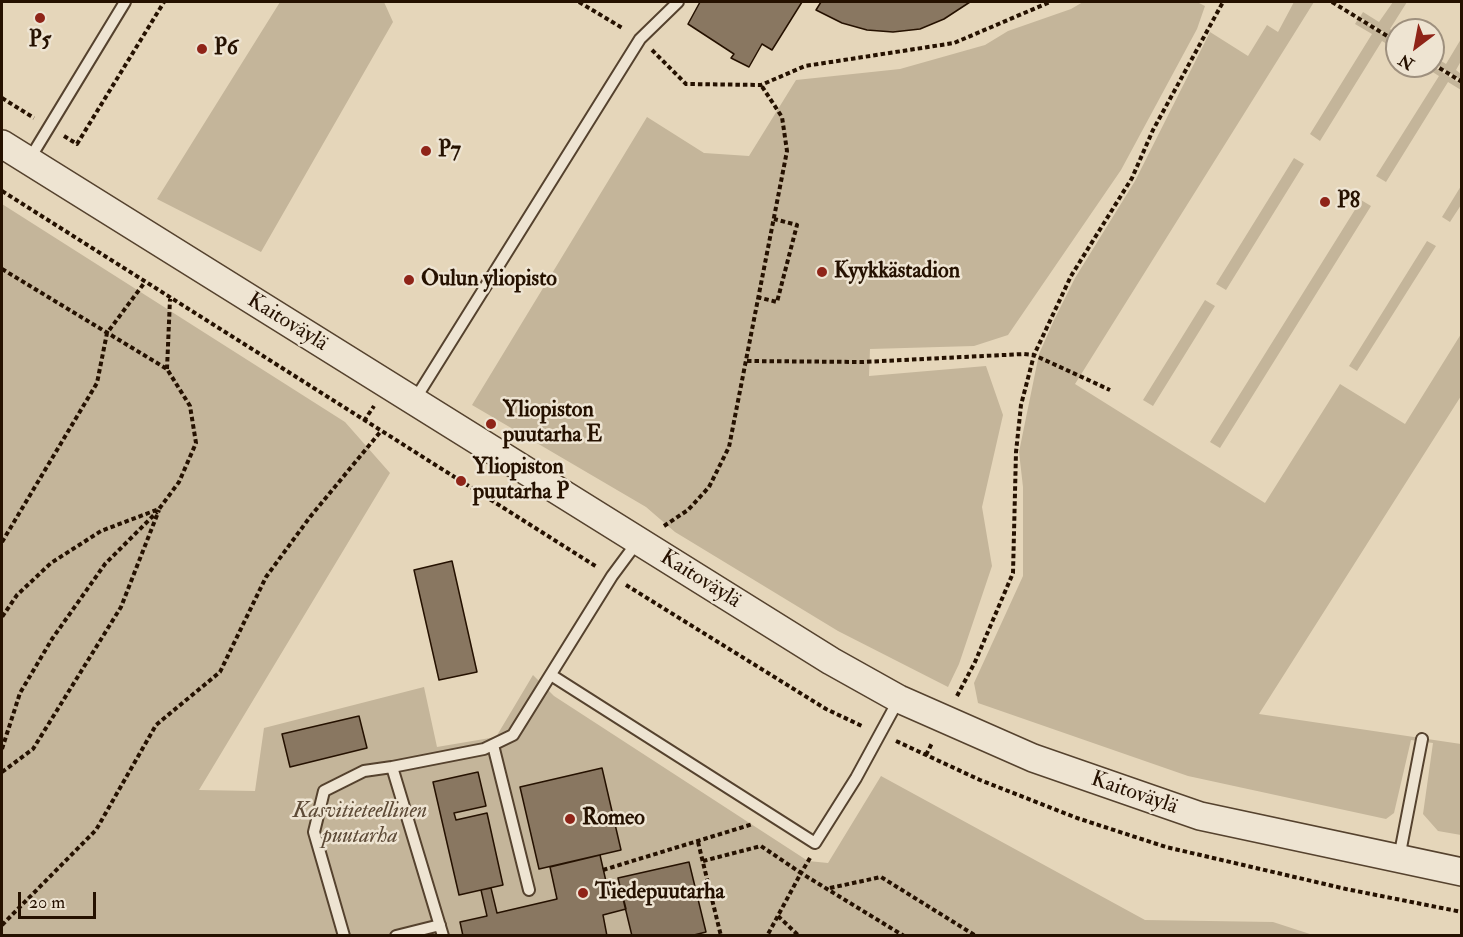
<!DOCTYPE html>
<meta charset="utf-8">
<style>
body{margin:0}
#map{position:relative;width:1463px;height:937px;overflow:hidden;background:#e5d6ba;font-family:"IM FELL Double Pica",serif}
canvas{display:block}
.frame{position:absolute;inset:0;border:3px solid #251100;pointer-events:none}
.north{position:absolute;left:1385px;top:18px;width:60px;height:60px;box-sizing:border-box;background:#eee4d2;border:2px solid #9e907e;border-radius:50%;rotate:212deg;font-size:16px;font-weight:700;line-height:24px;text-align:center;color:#251100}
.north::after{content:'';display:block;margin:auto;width:21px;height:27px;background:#8f2418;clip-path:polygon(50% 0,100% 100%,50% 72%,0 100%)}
.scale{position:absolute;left:18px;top:892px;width:78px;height:27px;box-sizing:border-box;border:3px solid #251100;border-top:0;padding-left:8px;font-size:18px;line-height:21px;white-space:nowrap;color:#251100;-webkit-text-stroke:4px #eee4d2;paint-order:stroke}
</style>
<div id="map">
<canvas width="1463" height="937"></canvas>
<div class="frame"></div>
<div class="north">N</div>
<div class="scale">20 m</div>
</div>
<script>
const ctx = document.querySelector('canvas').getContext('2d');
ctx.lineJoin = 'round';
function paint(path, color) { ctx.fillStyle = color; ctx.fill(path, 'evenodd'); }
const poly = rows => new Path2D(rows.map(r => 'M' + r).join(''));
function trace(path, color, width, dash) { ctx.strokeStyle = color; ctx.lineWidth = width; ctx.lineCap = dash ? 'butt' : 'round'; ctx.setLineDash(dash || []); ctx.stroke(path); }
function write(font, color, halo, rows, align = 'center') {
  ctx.font = font + ' "IM FELL Double Pica",serif'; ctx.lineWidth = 5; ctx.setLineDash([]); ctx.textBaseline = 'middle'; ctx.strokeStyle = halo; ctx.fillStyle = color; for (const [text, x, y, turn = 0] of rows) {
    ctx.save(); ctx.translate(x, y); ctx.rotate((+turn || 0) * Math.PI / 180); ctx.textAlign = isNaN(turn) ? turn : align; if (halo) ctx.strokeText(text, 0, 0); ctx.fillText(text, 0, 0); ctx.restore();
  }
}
paint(poly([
 [280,2,384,2,393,22,261,252,157,199],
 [1083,2,1197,2,1205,6,1197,29,1121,170,1008,335,974,346,870,349,869,376,986,366,1003,415,982,507,992,566,959,664,948,687,838,631,675,532,646,507,472,405,647,117,704,153,749,156,796,80,900,69,985,45,1008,31,1071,9],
 [1294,2,1314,2,1075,384,1265,503,1340,384,1405,424,1461,334,1461,396,1259,714,1461,744,1461,835,1438,831,1423,814,1433,743,1411,740,1394,813,1386,819,1188,776,978,703,974,683,1023,576,1023,487,1019,452,1039,354,1054,320,1075,278,1135,181,1210,32,1248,56,1267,25,1278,32],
 [1393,2,1407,2,1390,29,1397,34,1397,40,1360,17,1363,12,1379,22],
 [1358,19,1397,43,1397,50,1382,41,1320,141,1310,134,1372,34,1355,24],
 [1461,39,1461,61,1456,70,1461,74,1461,80,1433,62,1433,56,1446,64],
 [1423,66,1432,66,1461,84,1461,90,1448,82,1386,182,1376,176,1439,76],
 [1294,158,1304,164,1226,290,1216,284],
 [1461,186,1461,205,1450,222,1442,217],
 [1361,200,1371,206,1220,448,1210,442],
 [2,204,345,422,390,473,199,790,255,791,264,728,424,687,437,747,496,737,533,675,554,696,808,861,828,863,881,776,1145,920,1273,922,1313,935,2,935],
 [1427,241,1436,246,1357,371,1349,366],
 [1205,300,1215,306,1153,406,1143,400]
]), '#c4b59a');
const building = poly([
 [700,2,802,2,772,50,762,44,749,67,731,58,734,54,688,24,700,2],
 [821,2,970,2,944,19,920,29,893,32,867,30,842,23,816,10,821,2],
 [452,561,477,672,439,680,414,570,452,561],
 [359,716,367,748,290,767,282,734,359,716],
 [602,768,621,850,539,869,520,787,602,768],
 [478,772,486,806,454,813,456,820,487,813,503,885,459,895,433,782,478,772],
 [600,855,610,899,623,897,626,909,603,915,607,936,463,936,460,922,487,916,481,890,491,888,497,913,557,899,550,867,600,855],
 [689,862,706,932,690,936,632,936,618,878,689,862]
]);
paint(building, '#897761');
trace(building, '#251100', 1.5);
const service = poly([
 [29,160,125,2],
 [414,401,640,39,678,2],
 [551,675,815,843,856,778,899,699],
 [493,745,529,890],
 [1399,858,1422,739],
 [344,936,314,832,324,791,364,771,392,767],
 [396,936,440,925],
 [443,936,392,767,484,749,513,735,612,576,638,541]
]);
const tertiary = poly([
 [2,144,831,661,899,699,1033,758,1200,816,1462,872]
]);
trace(service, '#55422e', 14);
trace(tertiary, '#55422e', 30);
trace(poly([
 [579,2,624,29],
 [1332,2,1397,42],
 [652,50,686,84,761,85,805,66,954,43,1050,2],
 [1433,64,1462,82],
 [2,98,34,118],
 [64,136,77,144,164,2],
 [2,191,597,567],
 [2,269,167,369,190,406,196,443,179,482,159,509,101,531,51,563,17,595,2,617],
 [757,297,777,302,797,225,774,219],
 [747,361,863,362,1024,354,1034,355,1110,390],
 [167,369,170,299],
 [364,421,374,406],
 [664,526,688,510,709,487,729,447,787,151,782,117,761,85],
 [2,542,97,383,107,333,145,282],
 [626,585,826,709,864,727],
 [957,696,975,662,1013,573,1016,452,1021,405,1034,355,1071,276,1132,178,1153,130,1223,2],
 [896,741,980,780,1077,818,1166,847,1346,889,1462,912],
 [2,749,20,693,52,639,105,564,157,512],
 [926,755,932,743],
 [2,772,33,749,121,607,159,510],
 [698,842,721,936],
 [810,858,801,873,904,936],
 [703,861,761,846,801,873,767,936],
 [603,870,753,824],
 [830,888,881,877,976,936],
 [778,916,799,936],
 [2,925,96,830,156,725,220,672,266,577,310,517,381,431]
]), '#251100', 4, [4.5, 3]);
trace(service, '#eee4d2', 10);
trace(tertiary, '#eee4d2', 27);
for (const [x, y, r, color] of [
 [40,18,6,"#8f2418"],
 [202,49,6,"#8f2418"],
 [426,151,6,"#8f2418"],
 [1325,202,6,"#8f2418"],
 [822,272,6,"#8f2418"],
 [409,280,6,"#8f2418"],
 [491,424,6,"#8f2418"],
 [461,481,6,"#8f2418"],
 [570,819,6,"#8f2418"],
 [583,893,6,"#8f2418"]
]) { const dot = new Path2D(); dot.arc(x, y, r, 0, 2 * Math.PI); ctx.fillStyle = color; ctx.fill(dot); trace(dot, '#eee4d2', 2); }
write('bold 22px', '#251100', '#eee4d2', [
 ["P5",40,41,"center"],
 ["P6",214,49],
 ["P7",438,151],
 ["P8",1337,202],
 ["Kyykkästadion",834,272],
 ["Oulun yliopisto",421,280],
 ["Yliopiston",503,411],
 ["puutarha E",503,436],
 ["Yliopiston",473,468],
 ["puutarha P",473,493],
 ["Romeo",582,819],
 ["Tiedepuutarha",595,893]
], 'left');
write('22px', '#251100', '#eee4d2', [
 ["Kaitoväylä",287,323,32],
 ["Kaitoväylä",700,580,32],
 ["Kaitoväylä",1134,794,19]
]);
write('italic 22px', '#5d4a36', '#eee4d2', [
 ["Kasvitieteellinen",360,812],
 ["puutarha",360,837]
]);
</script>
